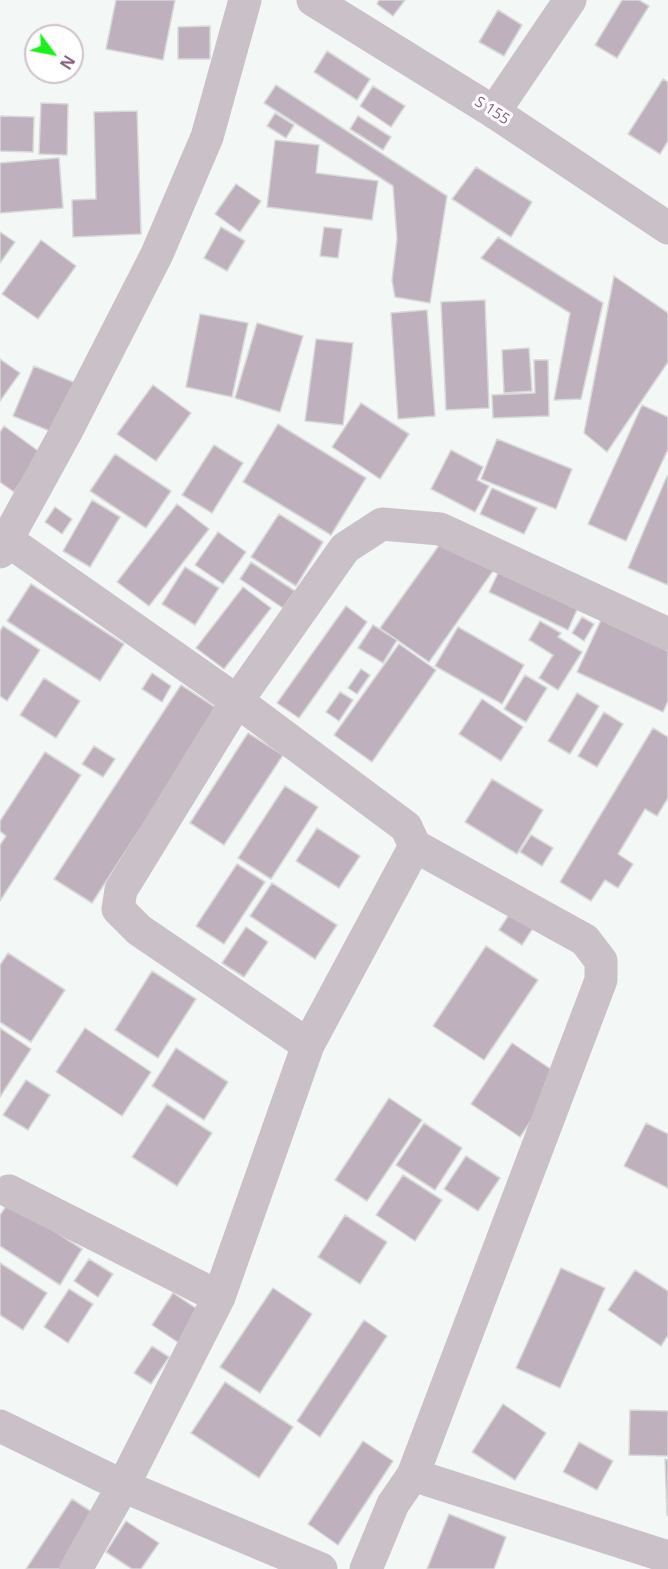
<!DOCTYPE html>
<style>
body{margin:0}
#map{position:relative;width:668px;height:1569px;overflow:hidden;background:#f3f7f6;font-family:"Open Sans",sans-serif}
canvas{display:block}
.north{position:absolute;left:24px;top:24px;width:60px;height:60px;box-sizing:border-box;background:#fff;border:2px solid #cfc1cc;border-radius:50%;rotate:122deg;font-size:16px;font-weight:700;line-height:24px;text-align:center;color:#876380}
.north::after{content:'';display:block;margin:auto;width:21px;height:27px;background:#1af119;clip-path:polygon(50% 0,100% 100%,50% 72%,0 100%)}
</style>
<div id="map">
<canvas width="668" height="1569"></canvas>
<div class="north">N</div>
</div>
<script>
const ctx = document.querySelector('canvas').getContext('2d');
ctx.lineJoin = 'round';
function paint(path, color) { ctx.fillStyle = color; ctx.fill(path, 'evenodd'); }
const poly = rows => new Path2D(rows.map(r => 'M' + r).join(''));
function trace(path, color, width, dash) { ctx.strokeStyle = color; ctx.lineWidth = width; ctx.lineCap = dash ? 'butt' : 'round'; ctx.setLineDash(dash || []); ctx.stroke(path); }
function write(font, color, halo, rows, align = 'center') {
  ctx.font = font + ' "Open Sans",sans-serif'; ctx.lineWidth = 6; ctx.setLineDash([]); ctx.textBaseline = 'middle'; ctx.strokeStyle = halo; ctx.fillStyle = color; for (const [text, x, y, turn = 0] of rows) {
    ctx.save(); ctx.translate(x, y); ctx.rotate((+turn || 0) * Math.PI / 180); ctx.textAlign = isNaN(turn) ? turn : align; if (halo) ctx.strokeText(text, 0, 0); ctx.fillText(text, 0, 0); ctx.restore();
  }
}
const building = poly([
 [116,0,175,0,163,60,106,49,116,0],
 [379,0,405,0,393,16,377,4,379,0],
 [622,0,639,0,649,6,617,58,595,45,622,0],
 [498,10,522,25,504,56,479,42,498,10],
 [210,26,210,59,178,59,178,27,210,26],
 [327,51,370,79,357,100,314,72,327,51],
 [663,79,668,82,668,141,660,154,628,134,663,79],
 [276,85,447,196,430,303,395,297,392,280,397,239,393,186,264,103,276,85],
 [373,86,405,106,391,127,360,106,373,86],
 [41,103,68,104,67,155,39,154,41,103],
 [137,111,141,234,73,237,72,200,96,199,94,112,137,111],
 [275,113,294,125,286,138,267,126,275,113],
 [0,116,34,117,33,152,0,151,0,116],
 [358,116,391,137,383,150,350,129,358,116],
 [275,140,319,145,316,173,378,181,372,220,267,207,275,140],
 [59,158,63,208,0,213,0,163,59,158],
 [476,167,532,202,511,237,452,199,476,167],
 [236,184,261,201,240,232,215,214,236,184],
 [221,227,245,241,227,271,204,258,221,227],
 [324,227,342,229,338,258,320,256,324,227],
 [0,232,15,242,0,263,0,232],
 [498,237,603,303,581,399,554,400,570,313,481,258,498,237],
 [41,240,76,266,38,319,2,294,41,240],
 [614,276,668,313,668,362,607,452,584,433,614,276],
 [485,300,489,408,446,410,441,302,485,300],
 [427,310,435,416,398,419,391,313,427,310],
 [200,314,248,323,232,397,186,387,200,314],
 [257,323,303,336,280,412,235,398,257,323],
 [316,339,353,343,343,425,305,421,316,339],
 [529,348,532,391,504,393,502,350,529,348],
 [0,359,20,373,0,401,0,359],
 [534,360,548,360,549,416,493,418,492,395,535,393,534,360],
 [34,366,83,386,62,436,13,416,34,366],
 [153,385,191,413,156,461,117,434,153,385],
 [361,403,409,434,380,479,332,447,361,403],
 [642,405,668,417,668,449,626,541,588,524,642,405],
 [278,424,366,478,331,535,243,482,278,424],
 [4,426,41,453,14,492,0,482,0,432,4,426],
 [497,439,572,469,556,509,481,479,497,439],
 [214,445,243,463,212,513,182,495,214,445],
 [451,450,483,467,477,480,489,486,475,512,431,489,451,450],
 [115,454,171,491,146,528,90,491,115,454],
 [667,476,668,477,668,585,628,568,667,476],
 [492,488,537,508,524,534,480,514,492,488],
 [92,500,120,517,90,567,63,551,92,500],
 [177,504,209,529,149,606,117,582,177,504],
 [55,507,72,519,62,534,45,522,55,507],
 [279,514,323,542,296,586,251,557,279,514],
 [218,532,246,552,223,584,195,565,218,532],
 [445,537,493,571,429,662,380,628,445,537],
 [251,562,295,591,283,608,240,579,251,562],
 [185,567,219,588,195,625,162,604,185,567],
 [501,567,579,605,568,630,489,592,501,567],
 [31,584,124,644,100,681,7,621,31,584],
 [243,587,271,608,224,669,196,648,243,587],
 [346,606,367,622,299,718,277,703,346,606],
 [582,617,594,624,584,641,572,633,582,617],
 [601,620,668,651,668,701,663,712,577,672,601,620],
 [540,621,561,633,558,637,582,652,558,690,539,678,553,655,529,640,540,621],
 [373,625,397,640,383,663,358,648,373,625],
 [3,626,40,650,7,701,0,696,0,631,3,626],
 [458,627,524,665,502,704,435,666,458,627],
 [399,644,436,670,372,762,334,735,399,644],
 [361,669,370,675,357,694,348,688,361,669],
 [152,673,171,686,162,702,142,689,152,673],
 [525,675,547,688,526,722,504,709,525,675],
 [44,678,80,701,56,738,20,715,44,678],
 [181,685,218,709,92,903,54,879,181,685],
 [340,692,353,700,339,721,326,712,340,692],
 [577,693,599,706,570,754,548,741,577,693],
 [482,699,523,727,501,761,459,734,482,699],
 [604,712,623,724,597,767,578,756,604,712],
 [653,728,668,737,668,798,657,816,645,809,618,854,633,864,618,888,605,880,591,901,560,882,653,728],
 [248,733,283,755,224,845,190,823,248,733],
 [94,746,115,759,103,777,82,764,94,746],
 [45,752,81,775,0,901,0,845,6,836,0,831,0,821,45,752],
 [492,779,543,810,517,854,465,822,492,779],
 [285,786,318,807,271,879,238,858,285,786],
 [317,828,360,856,339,888,296,861,317,828],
 [531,835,553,848,542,866,520,852,531,835],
 [237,864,265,882,224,944,196,926,237,864],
 [272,883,337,925,315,959,250,916,272,883],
 [514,907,537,922,522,945,499,930,514,907],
 [246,927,268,942,244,977,222,963,246,927],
 [486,946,538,980,484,1060,433,1026,486,946],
 [8,953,65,990,31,1042,0,1022,0,965,8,953],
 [152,971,196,999,158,1058,115,1030,152,971],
 [0,1028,31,1049,0,1097,0,1028],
 [85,1028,151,1072,122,1116,56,1072,85,1028],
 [512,1043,561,1076,520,1137,471,1104,512,1043],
 [176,1048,228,1082,204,1120,152,1086,176,1048],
 [26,1080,50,1095,28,1130,3,1115,26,1080],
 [389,1098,422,1120,367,1201,335,1180,389,1098],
 [167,1104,212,1133,177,1186,132,1157,167,1104],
 [424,1123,462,1148,435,1190,396,1165,424,1123],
 [646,1123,668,1134,668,1188,624,1166,646,1123],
 [466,1156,500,1178,478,1211,444,1189,466,1156],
 [403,1175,442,1200,415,1241,376,1215,403,1175],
 [9,1202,82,1249,60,1285,0,1246,0,1215,9,1202],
 [345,1215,387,1242,360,1284,318,1257,345,1215],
 [89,1259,113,1274,98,1297,74,1281,89,1259],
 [0,1263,47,1293,23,1330,0,1315,0,1263],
 [561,1268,605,1288,560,1388,516,1368,561,1268],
 [635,1270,668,1291,668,1335,661,1346,608,1310,635,1270],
 [273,1288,312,1314,260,1393,220,1367,273,1288],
 [69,1289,93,1304,68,1343,44,1327,69,1289],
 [173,1293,200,1311,179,1343,152,1325,173,1293],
 [364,1320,387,1336,320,1437,297,1421,364,1320],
 [152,1346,169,1357,151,1384,134,1373,152,1346],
 [225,1382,293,1427,259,1478,191,1433,225,1382],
 [503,1404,546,1433,515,1480,472,1452,503,1404],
 [630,1410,668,1411,668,1456,629,1455,630,1410],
 [363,1441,393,1461,338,1545,308,1524,363,1441],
 [579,1442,613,1461,597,1490,563,1472,579,1442],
 [665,1459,668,1460,668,1516,667,1515,665,1459],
 [72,1499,101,1518,68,1569,26,1569,72,1499],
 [449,1514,506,1537,494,1569,427,1569,449,1514],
 [126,1521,159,1543,141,1569,132,1569,106,1552,126,1521]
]);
paint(building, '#beb0bc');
trace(building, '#d6d9d8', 1.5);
trace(poly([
 [494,112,570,0],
 [0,535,237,701,406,827,415,846,585,940,601,961,601,980,413,1475,393,1504,366,1569],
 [0,552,67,430,157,254,207,137,245,0],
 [308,1045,139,930,118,909,121,890,237,701,345,548,382,524,440,529,668,634],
 [9,1191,219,1297],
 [0,1426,123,1486,321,1569],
 [413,1475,668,1557],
 [76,1569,123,1486,219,1297,308,1045,415,846]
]), '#cac1c8', 33);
trace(poly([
 [313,0,494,112,668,228]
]), '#cac1c8', 33);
write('15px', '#876380', '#fff', [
 ["S 155",492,111,33]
]);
</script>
